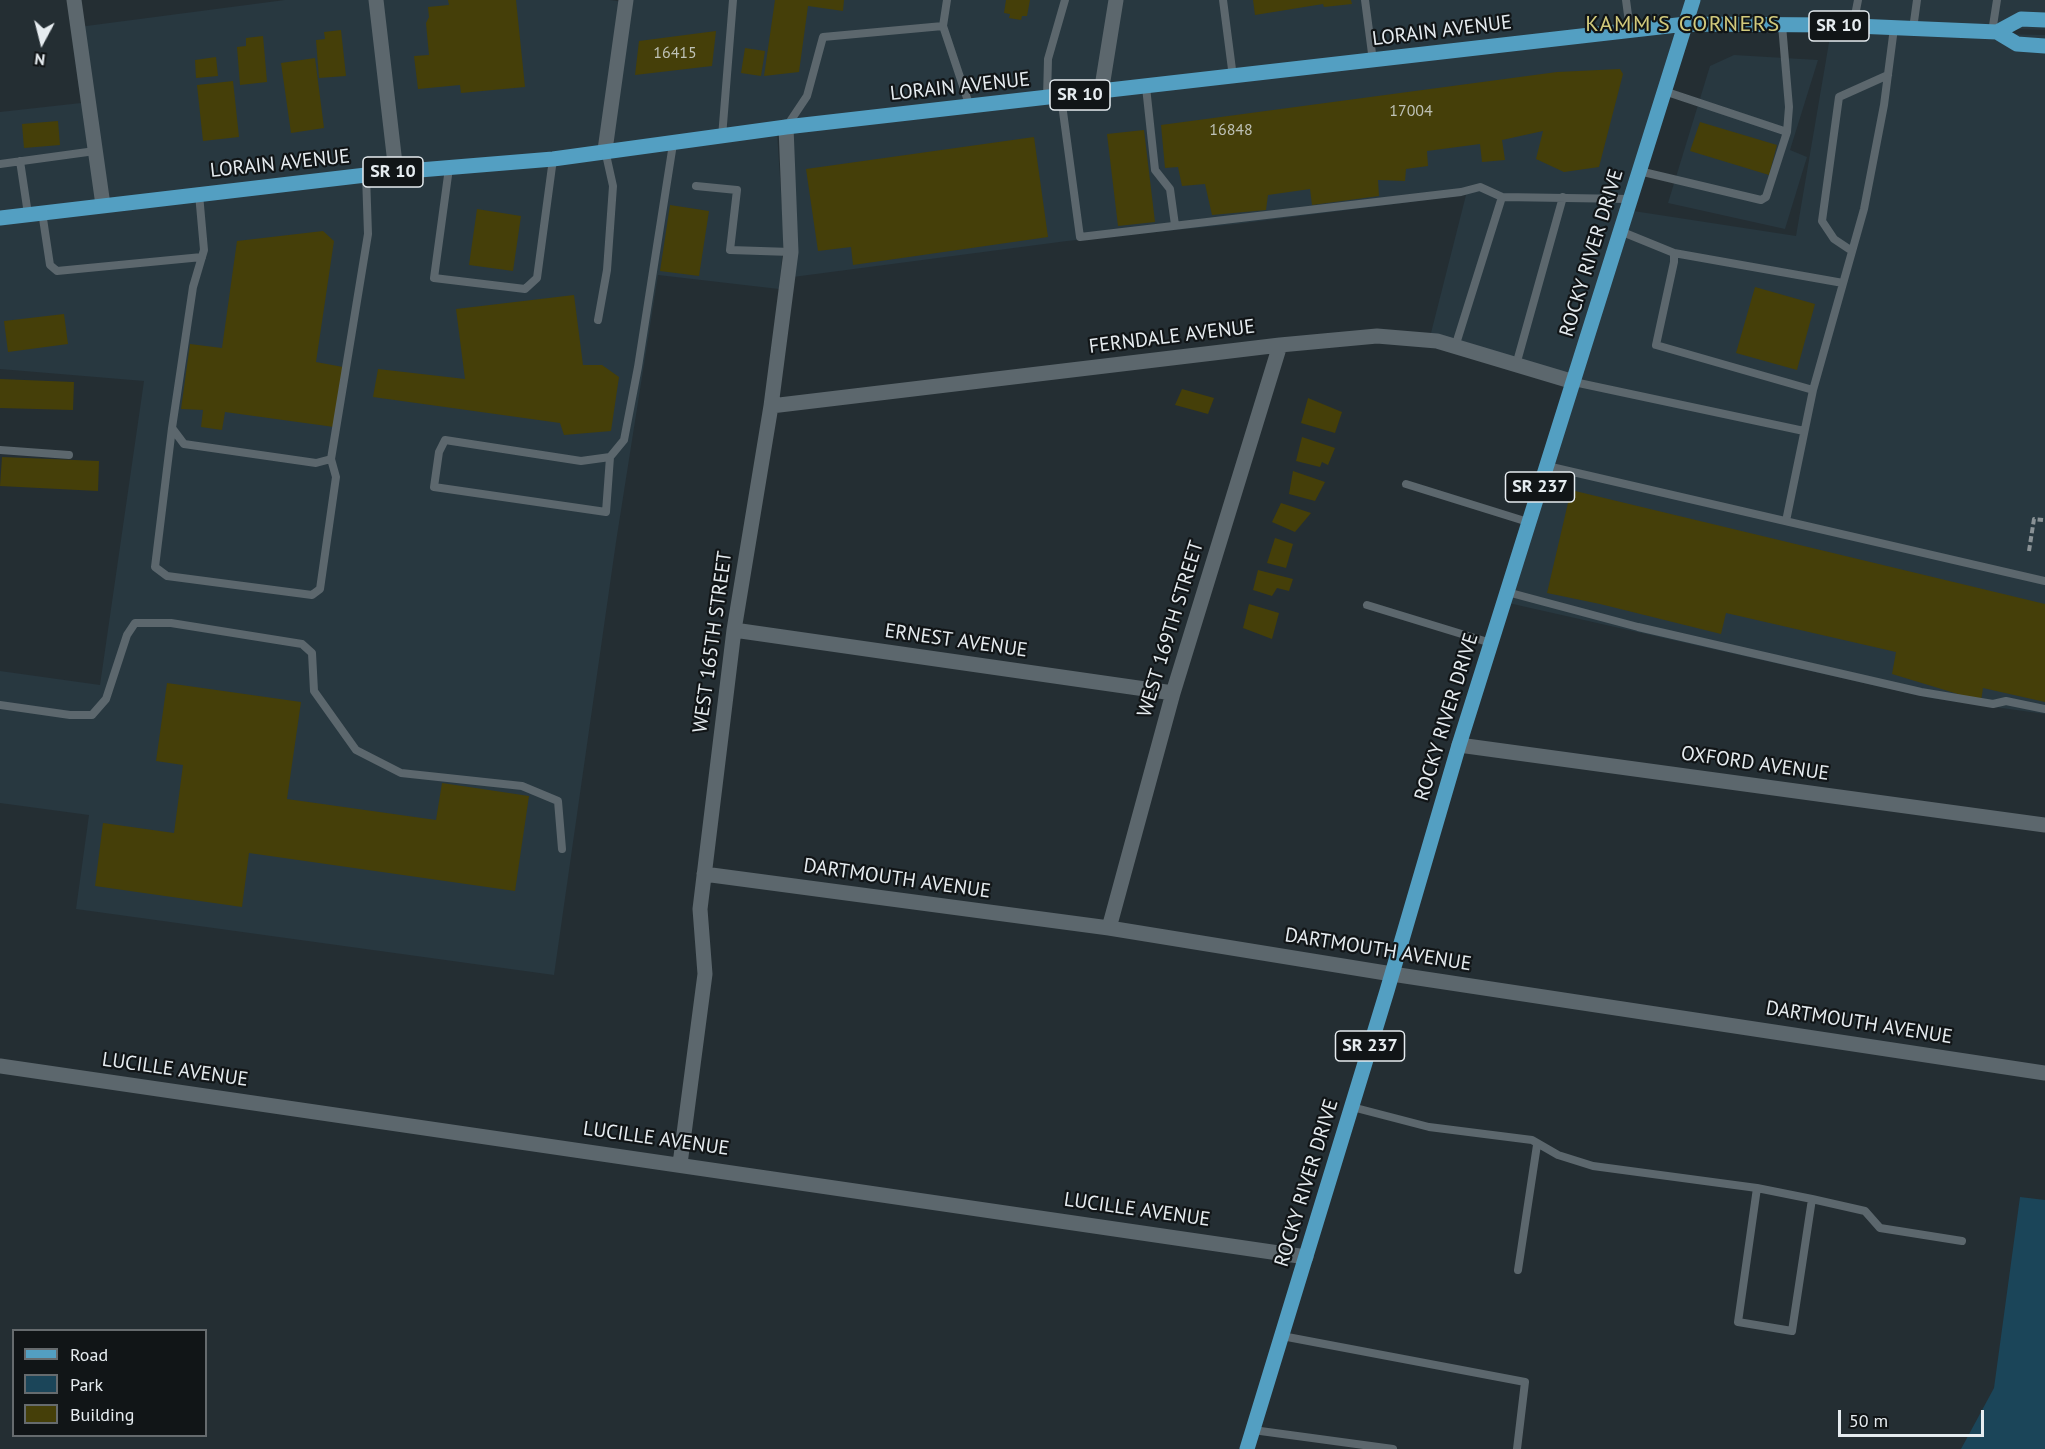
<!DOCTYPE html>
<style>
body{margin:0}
#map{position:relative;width:2045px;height:1449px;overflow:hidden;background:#242e33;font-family:"PT Sans",sans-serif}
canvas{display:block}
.legend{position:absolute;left:12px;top:1329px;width:195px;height:108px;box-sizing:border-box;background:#111517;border:2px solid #666b6e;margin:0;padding:8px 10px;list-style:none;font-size:18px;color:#e6ecf0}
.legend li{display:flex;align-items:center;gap:12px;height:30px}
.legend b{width:30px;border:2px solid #666b6e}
.north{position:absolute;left:12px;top:12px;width:60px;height:60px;-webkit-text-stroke:4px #111517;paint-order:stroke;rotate:187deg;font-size:16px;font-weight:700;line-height:24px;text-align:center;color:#e6ecf0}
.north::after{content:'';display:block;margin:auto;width:21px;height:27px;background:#e6ecf0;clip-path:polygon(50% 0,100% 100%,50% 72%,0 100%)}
.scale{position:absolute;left:1838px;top:1410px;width:146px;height:27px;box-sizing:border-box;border:3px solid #e6ecf0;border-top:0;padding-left:8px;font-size:18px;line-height:21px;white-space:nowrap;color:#e6ecf0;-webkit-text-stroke:4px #111517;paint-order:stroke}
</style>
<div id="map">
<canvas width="2045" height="1449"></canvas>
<ul class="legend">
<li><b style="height:8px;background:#539fc2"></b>Road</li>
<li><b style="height:16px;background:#1b4559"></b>Park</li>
<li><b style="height:16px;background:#453f09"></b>Building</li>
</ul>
<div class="north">N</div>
<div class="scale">50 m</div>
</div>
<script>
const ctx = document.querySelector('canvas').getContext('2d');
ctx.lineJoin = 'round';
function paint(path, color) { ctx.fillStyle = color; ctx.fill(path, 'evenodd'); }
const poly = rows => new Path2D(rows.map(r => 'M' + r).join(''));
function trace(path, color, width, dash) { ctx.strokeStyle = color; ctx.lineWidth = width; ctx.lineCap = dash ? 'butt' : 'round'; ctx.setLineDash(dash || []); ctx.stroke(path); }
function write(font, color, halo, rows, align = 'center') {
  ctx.font = font + ' "PT Sans",sans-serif'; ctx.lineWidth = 4.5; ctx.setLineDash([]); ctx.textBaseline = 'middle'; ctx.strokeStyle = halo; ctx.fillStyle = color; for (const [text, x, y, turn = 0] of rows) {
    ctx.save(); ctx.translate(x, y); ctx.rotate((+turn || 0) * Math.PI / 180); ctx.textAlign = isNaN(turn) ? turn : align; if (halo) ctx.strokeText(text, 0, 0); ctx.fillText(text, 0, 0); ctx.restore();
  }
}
paint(poly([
 [285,0,610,0,630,3,631,0,2045,0,2045,30,1681,18,1570,374,1431,333,1466,195,1236,224,1067,241,793,277,793,131,777,132,784,238,779,289,658,275,616,542,554,975,76,909,89,815,0,803,0,671,100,685,144,381,0,369,0,112,81,103,71,28],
 [1832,25,1913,32,2045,35,2045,714,1930,698,1504,602,1627,210,1796,236],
 [1734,55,1818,60,1790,150,1807,157,1785,229,1668,203,1710,66]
]), '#283840');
paint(poly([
 [2020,1197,2045,1200,2045,1449,1961,1449,1994,1388]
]), '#1b4559');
paint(poly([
 [448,0,516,0,525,87,461,93,460,85,418,89,414,56,429,55,426,23,429,17,428,7,449,5],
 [775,0,844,0,843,11,808,6,799,72,764,76],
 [1006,0,1030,0,1027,16,1022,16,1021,20,1009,18,1010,14,1004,13],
 [1253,0,1351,0,1352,4,1324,7,1323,4,1255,15],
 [341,30,346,76,319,78,316,40,325,39,324,32],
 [716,31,712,66,635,75,639,41],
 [263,36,267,82,240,85,237,47,246,46,246,38],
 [745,48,765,51,761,76,741,73],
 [216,57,218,76,196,78,195,60],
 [315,58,324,128,291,133,281,63],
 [1620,69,1623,74,1599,167,1564,172,1536,159,1543,131,1502,140,1505,160,1482,162,1480,144,1427,151,1428,166,1406,169,1405,181,1378,180,1379,196,1312,205,1310,189,1268,195,1266,210,1212,215,1205,184,1182,186,1178,167,1165,168,1161,125,1557,72],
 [233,81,239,137,203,141,197,85],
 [58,121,60,145,24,148,22,124],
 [1700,122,1777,145,1769,175,1690,151],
 [1144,130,1155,222,1118,226,1107,134],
 [1034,137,1048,237,853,265,851,247,818,251,806,169],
 [670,205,709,211,699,276,660,271],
 [477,209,521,216,513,271,469,265],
 [323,231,334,241,316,362,343,367,334,427,225,412,222,430,201,427,203,410,181,409,190,344,222,348,237,241],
 [1755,287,1815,304,1797,370,1736,353],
 [574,295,583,365,602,365,619,377,611,431,564,435,560,423,373,397,378,369,465,379,456,309],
 [64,314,68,344,8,352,4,321],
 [0,379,74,382,73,410,0,408],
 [1182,389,1214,398,1208,414,1175,405],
 [1308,398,1342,412,1335,433,1301,423],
 [1302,437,1335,448,1328,465,1322,462,1320,467,1296,461],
 [2,457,99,461,98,491,0,486],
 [1293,471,1325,482,1315,501,1289,494],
 [1571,490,2045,604,2045,702,1983,688,1981,701,1892,674,1896,652,1726,613,1721,634,1600,604,1547,593],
 [1281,503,1311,513,1295,532,1272,522],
 [1275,538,1293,544,1286,568,1267,563],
 [1258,570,1293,579,1289,591,1277,588,1272,596,1253,590],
 [1249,604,1279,613,1272,639,1243,628],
 [167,683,301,702,287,799,436,820,442,783,529,796,515,891,249,853,242,907,95,886,103,823,174,833,183,765,156,761]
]), '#453f09');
trace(poly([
 [2029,551,2034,519,2043,520]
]), '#899195', 4, [6, 3]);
trace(poly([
 [947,0,943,26,970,107],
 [1223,0,1233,77],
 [1365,0,1373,61],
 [1626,0,1630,30],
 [1853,26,1858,0],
 [1913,29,1917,0],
 [1992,32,1997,0],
 [1146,87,1155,170,1170,189,1175,225],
 [1664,91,1787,132],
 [1061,97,1080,237,1461,192,1480,187,1502,197],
 [1047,98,1048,59,1065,0],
 [787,126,807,96,823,37,943,26],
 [722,137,733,0],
 [20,161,28,214],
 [0,164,95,151],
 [449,168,434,278,525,289,537,278,553,159],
 [1639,171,1761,200,1766,197,1787,132,1789,107,1782,25],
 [696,186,737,190,730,250,791,252],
 [199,194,204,250,193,287,172,428,184,444,316,463,331,459,368,234,366,175],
 [42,212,50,265,57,271,202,257],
 [1620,231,1674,253,1674,262,1656,345,1813,390],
 [1852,251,1834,239,1822,221,1839,97,1888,75],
 [1674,253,1843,283],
 [598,320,607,270,613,186,605,150],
 [1455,347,1502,197,1630,199],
 [1516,365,1563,197],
 [1574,382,1804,431],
 [172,428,155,567,167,576,312,595,320,589,336,477,331,459],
 [0,450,69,455],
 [610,457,581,461,445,440,439,452,434,487,606,512,610,457,624,440,638,367,673,144],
 [1547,466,2045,581],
 [1406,484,1528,522],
 [1786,521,1813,390,1864,209,1884,105,1894,28],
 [1507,592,1638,627,1921,692,1993,704,2006,701,2045,709],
 [1367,605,1491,643],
 [0,705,70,715,92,715,106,699,127,635,135,623,171,623,302,644,312,653,314,691,356,750,401,773,522,786,558,801,562,849],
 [1352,1107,1429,1127,1532,1140,1558,1155,1593,1166,1757,1188,1812,1199,1865,1211,1880,1228,1962,1241],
 [1757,1188,1738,1322,1792,1331,1812,1199],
 [1518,1270,1537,1145],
 [1282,1336,1525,1382,1517,1449],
 [1253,1430,1393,1449]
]), '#5c676d', 8);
trace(poly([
 [74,0,103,205],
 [376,0,396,172],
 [1101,93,1116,0],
 [605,150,626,0],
 [771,406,1280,345,1377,336,1437,341,1574,382],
 [734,630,1173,693],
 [1459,745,2045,825],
 [704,874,1109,928,1392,974,2045,1073],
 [1109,928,1173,693,1280,345],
 [0,1066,1306,1257],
 [680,1164,705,974,700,909,734,630,771,406,791,252,786,127]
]), '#5c676d', 15);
trace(poly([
 [1997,32,2021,19,2045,20],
 [0,218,383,173,553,159,786,127,1686,24,1832,25,1997,32,2017,44,2045,46],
 [1247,1449,1387,991,1459,745,1693,0]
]), '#539fc2', 15);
write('16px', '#bec1b6', null, [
 ["16415",675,53],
 ["17004",1411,111],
 ["16848",1231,130]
]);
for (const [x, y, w] of [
 [1839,26,60],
 [1080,95,60],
 [393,172,60],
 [1540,487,69],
 [1370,1046,69]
]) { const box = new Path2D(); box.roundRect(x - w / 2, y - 15, w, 30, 4.5); ctx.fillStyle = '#111517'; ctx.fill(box); trace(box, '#e6ecf0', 1.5); }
write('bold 18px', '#e6ecf0', null, [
 ["SR 10",1839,26],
 ["SR 10",1080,95],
 ["SR 10",393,172],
 ["SR 237",1540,487],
 ["SR 237",1370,1046]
]);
write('20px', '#e6ecf0', '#111517', [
 ["LORAIN AVENUE",1442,31,-7],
 ["LORAIN AVENUE",960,87,-6],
 ["LORAIN AVENUE",280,164,-6],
 ["ROCKY RIVER DRIVE",1592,253,-73],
 ["FERNDALE AVENUE",1172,337,-7],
 ["WEST 169TH STREET",1171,629,-73],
 ["ERNEST AVENUE",956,641,8],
 ["WEST 165TH STREET",713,642,-82],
 ["ROCKY RIVER DRIVE",1447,717,-73],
 ["OXFORD AVENUE",1755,764,8],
 ["DARTMOUTH AVENUE",897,879,8],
 ["DARTMOUTH AVENUE",1378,950,9],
 ["DARTMOUTH AVENUE",1859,1023,9],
 ["LUCILLE AVENUE",175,1070,8],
 ["LUCILLE AVENUE",656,1139,8],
 ["ROCKY RIVER DRIVE",1307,1183,-73],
 ["LUCILLE AVENUE",1137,1210,8]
]);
ctx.letterSpacing = '1.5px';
write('22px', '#d1c97b', '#111517', [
 ["KAMM'S CORNERS",1683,25]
]);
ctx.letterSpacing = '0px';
</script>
